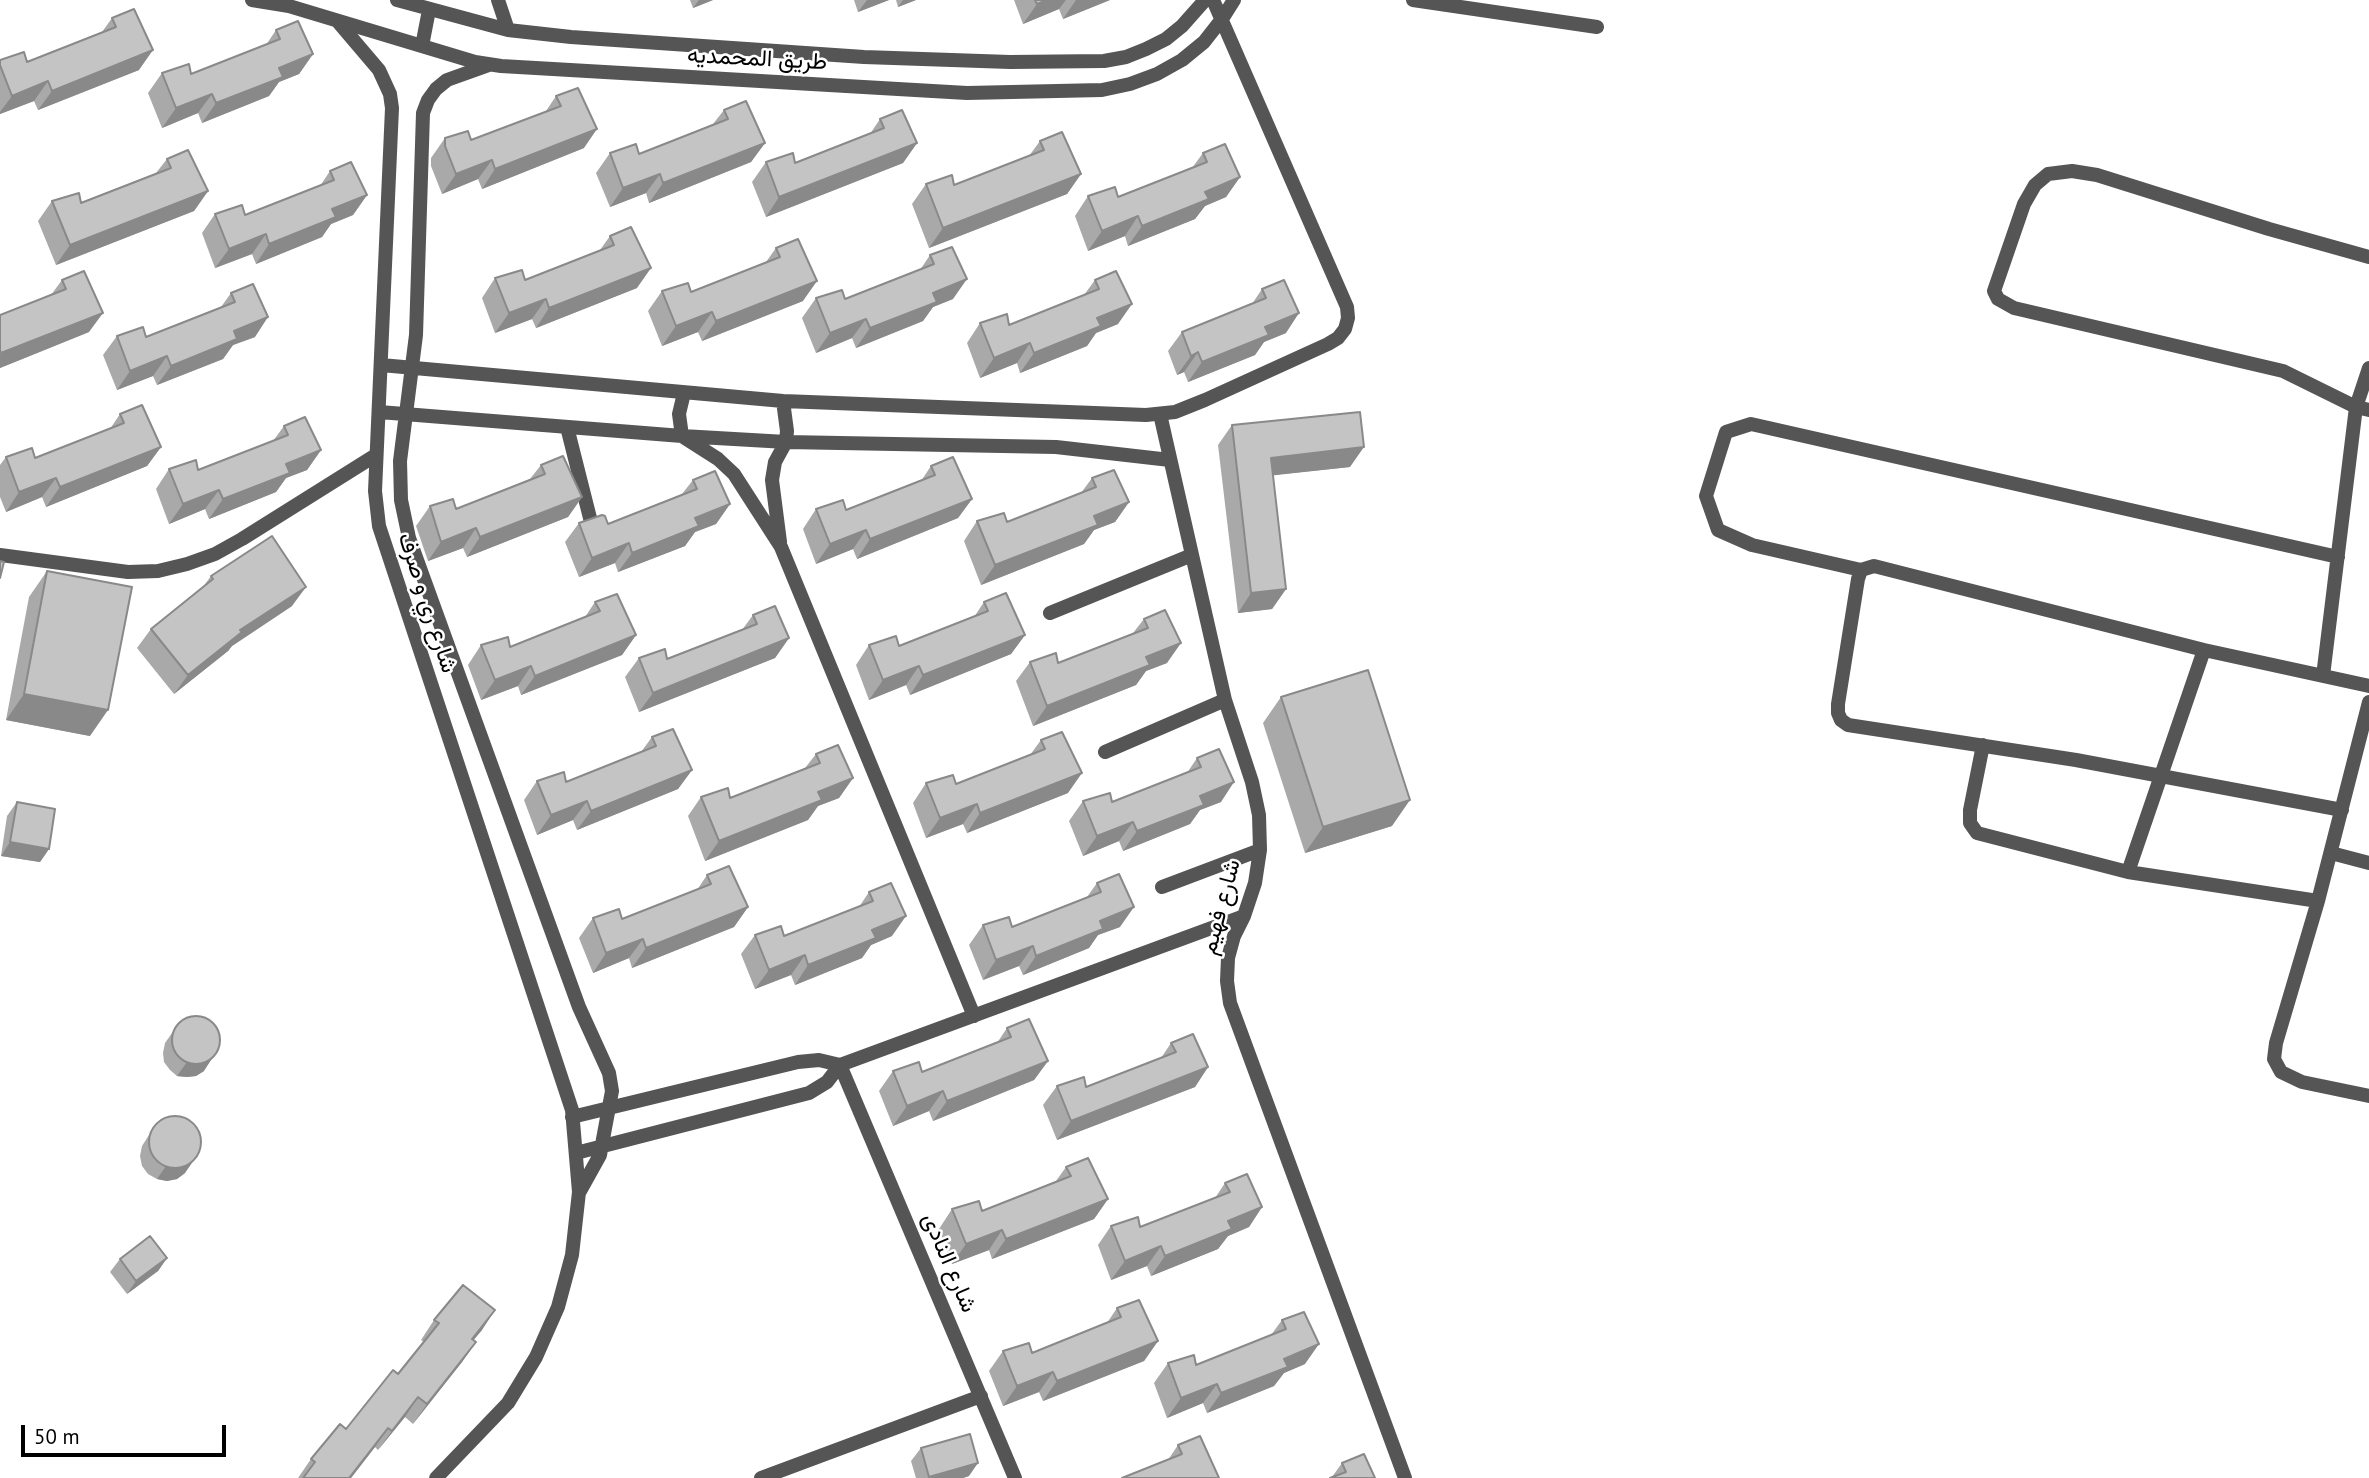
<!DOCTYPE html>
<meta charset="utf-8">
<style>
body{margin:0}
#map{position:relative;width:2369px;height:1478px;overflow:hidden;background:#fff;font-family:"PT Sans",sans-serif}
canvas{display:block}
.scale{position:absolute;left:21px;top:1425px;width:205px;height:32px;box-sizing:border-box;border:4px solid #000;border-top:0;padding-left:9px;font-size:21px;line-height:24px;white-space:nowrap;color:#000;-webkit-text-stroke:5px #fff;paint-order:stroke}
</style>
<div id="map">
<canvas width="2369" height="1478"></canvas>
<div class="scale">50 m</div>
</div>
<script>
const ctx = document.querySelector('canvas').getContext('2d');
ctx.lineJoin = 'round';
const poly = rows => new Path2D(rows.map(r => 'M' + r).join(''));
function trace(path, color, width, dash) { ctx.strokeStyle = color; ctx.lineWidth = width; ctx.lineCap = dash ? 'butt' : 'round'; ctx.setLineDash(dash || []); ctx.stroke(path); }
function paint(path, color) { ctx.fillStyle = color; ctx.fill(path, 'evenodd'); }
function write(font, color, halo, rows, align = 'center') {
  ctx.font = font + ' "PT Sans",Vazirmatn,sans-serif'; ctx.lineWidth = 5; ctx.setLineDash([]); ctx.textBaseline = 'middle'; ctx.strokeStyle = halo; ctx.fillStyle = color; for (const [text, x, y, turn = 0] of rows) {
    ctx.save(); ctx.translate(x, y); ctx.rotate((+turn || 0) * Math.PI / 180); ctx.textAlign = isNaN(turn) ? turn : align; if (halo) ctx.strokeText(text, 0, 0); ctx.fillText(text, 0, 0); ctx.restore();
  }
}
trace(poly([
 [252,0,289,6,475,62,501,66,967,93,1102,90,1130,84,1157,74,1182,60,1204,42,1222,19,1234,0],
 [397,0,508,30,571,37,864,57,1010,62,1104,61,1126,57,1146,49,1166,39,1182,26,1205,0],
 [498,0,508,30],
 [1413,0,1597,27],
 [339,23,379,70,390,94,392,108,375,491,379,526,572,1110,579,1192,572,1255,558,1307,536,1357,508,1403,436,1478],
 [422,46,429,10],
 [489,65,447,80,436,89,428,100,423,113,416,335,400,461,401,500,409,538,579,1007,609,1073,612,1091,600,1155,580,1191],
 [2369,257,2269,229,2097,175,2072,171,2048,174,2035,185,2024,204,1994,291,1998,299,2014,308,2283,371,2356,407,2369,410],
 [381,365,783,401,1146,415,1175,412,1205,400,1328,344,1338,338,1345,329,1348,318,1347,307,1213,0],
 [684,393,679,414,682,436,718,459,734,474,781,547,974,1016],
 [379,412,682,436,786,442,1056,447,1170,460],
 [1160,414,1225,700,1252,782,1259,815,1260,850,1255,883,1244,916,1234,936,1228,958,1227,981,1230,1003,1405,1478],
 [567,427,592,526],
 [780,542,772,480,775,462,786,442,787,431,783,401],
 [0,555,128,572,158,571,187,564,215,554,242,539,376,455],
 [1861,570,1752,545,1718,530,1706,496,1726,432,1751,424,2338,557],
 [1050,613,1192,555],
 [2323,676,2356,407,2369,368],
 [2369,702,2318,901,2276,1043,2274,1059,2281,1072,2302,1082,2369,1096],
 [1983,745,1970,810,1970,823,1977,833,2128,872,2318,901],
 [1105,752,1225,700],
 [2342,810,2076,760,1848,725,1841,720,1838,713,1838,704,1858,579,1861,570,1874,566,2204,650,2369,686],
 [2331,853,2369,863],
 [2128,872,2204,650],
 [1162,887,1260,850],
 [840,1065,1015,1478],
 [572,1117,798,1062,819,1060,840,1065],
 [576,1153,809,1093,827,1082,840,1065,1244,916],
 [761,1478,981,1396]
]), '#555', 14);
paint(poly([
 [690,0,713,0,693,8],
 [854,0,889,0,858,12],
 [896,0,916,0,898,7],
 [1014,0,1110,0,1063,19,1059,9,1023,24],
 [112,18,139,70,38,110,34,101,0,114,0,60,27,62,102,32],
 [276,30,313,54,299,74,279,82,269,96,202,123,198,113,162,128,148,93,162,73,191,74,266,45],
 [556,96,584,148,482,189,478,179,442,194,431,166,431,158,445,138,471,140,546,111],
 [724,110,765,143,751,162,649,203,646,193,610,207,596,173,610,153,639,154,713,124],
 [880,119,917,143,903,163,766,217,752,182,766,162,795,163,870,134],
 [1040,141,1081,174,1067,194,929,248,912,204,926,184,954,185,1029,156],
 [1203,153,1240,177,1226,197,1205,206,1195,219,1128,246,1125,236,1088,251,1075,216,1088,196,1118,197,1192,168],
 [167,159,208,191,194,211,56,265,38,221,52,201,81,203,156,173],
 [330,171,367,195,353,215,331,224,322,237,256,264,252,254,215,268,202,233,215,214,245,215,320,186],
 [610,236,637,288,536,328,532,319,495,333,482,298,495,278,525,280,600,250],
 [776,248,803,301,702,341,698,332,662,346,648,311,662,291,691,292,766,262],
 [930,255,953,299,933,307,923,321,856,348,852,338,816,353,802,318,816,298,845,299,920,270],
 [62,280,89,332,0,368,0,315,51,295],
 [1095,280,1118,324,1096,333,1087,346,1020,373,1017,363,980,378,967,343,980,323,1009,325,1084,295],
 [1262,289,1286,333,1264,342,1255,355,1188,382,1184,372,1177,375,1168,351,1182,332,1252,304],
 [231,293,255,337,233,345,223,359,157,385,153,376,117,390,103,355,117,336,146,337,221,307],
 [120,414,161,447,147,466,46,507,42,497,6,512,0,497,0,465,6,457,35,458,110,429],
 [1232,425,1350,467,1273,475,1286,589,1272,609,1238,613,1218,445],
 [284,426,321,450,307,470,286,478,276,492,209,519,205,509,169,524,156,489,169,469,198,470,273,441],
 [541,465,582,497,568,517,467,557,463,548,428,561,416,526,430,506,456,509,530,479],
 [931,466,972,499,958,518,857,559,853,549,816,564,803,529,816,509,846,510,921,481],
 [1092,478,1129,502,1115,522,1094,530,1084,544,981,585,964,541,977,521,1007,522,1081,493],
 [693,480,730,504,716,524,695,532,685,546,618,572,615,563,579,577,565,542,579,523,608,524,682,494],
 [47,571,90,736,6,720,29,597],
 [211,576,292,606,232,646,228,651,174,694,137,648,151,629,203,587],
 [595,602,636,635,622,655,521,695,518,686,481,700,468,665,481,645,510,647,585,617],
 [984,602,1025,635,1011,654,910,695,906,685,869,700,856,665,869,645,899,646,974,617],
 [753,615,789,638,775,658,639,712,625,677,639,658,667,659,742,630],
 [1144,619,1167,663,1146,671,1136,685,1033,726,1016,681,1030,662,1058,663,1133,633],
 [1281,697,1392,826,1305,853,1263,723],
 [652,737,692,770,678,789,577,830,573,820,537,835,524,800,537,781,566,782,641,752],
 [1041,740,1068,793,967,833,963,824,926,838,913,803,926,783,956,784,1030,755],
 [816,754,853,778,839,798,818,806,808,820,705,861,688,816,701,797,730,798,805,768],
 [1197,758,1221,802,1200,810,1190,824,1123,851,1119,841,1083,856,1069,821,1083,801,1112,802,1187,773],
 [17,802,49,849,40,862,1,856,7,816],
 [707,875,748,907,734,927,632,968,629,958,593,973,579,938,593,918,622,919,697,890],
 [1097,883,1120,927,1098,935,1089,948,1023,975,1019,966,983,980,969,945,983,925,1012,927,1087,897],
 [869,892,892,936,871,945,862,958,795,985,791,975,755,989,741,954,755,935,784,936,859,907],
 [179,1023,204,1071,196,1076,187,1077,177,1076,170,1070,164,1062,163,1053,165,1043],
 [1007,1028,1048,1061,1034,1080,933,1121,929,1111,893,1126,879,1091,893,1071,922,1072,997,1043],
 [1171,1043,1208,1067,1195,1087,1057,1140,1043,1105,1057,1086,1086,1087,1161,1058],
 [156,1124,185,1173,177,1179,167,1181,157,1179,148,1174,142,1166,140,1156,142,1146],
 [1066,1167,1108,1199,1094,1219,992,1259,989,1250,952,1264,939,1229,952,1209,982,1211,1056,1181],
 [1225,1183,1262,1207,1249,1227,1228,1236,1218,1249,1151,1276,1147,1266,1111,1280,1098,1245,1111,1226,1140,1227,1215,1198],
 [167,1258,158,1271,127,1294,110,1272,120,1259],
 [1117,1308,1158,1341,1144,1361,1043,1401,1039,1392,1003,1406,989,1371,1003,1351,1032,1353,1107,1323],
 [434,1320,482,1330,473,1340,476,1342,462,1362,413,1424,405,1417,378,1450,375,1447,351,1478,298,1478,311,1459,346,1429,398,1374,424,1342,421,1340],
 [1282,1320,1305,1364,1284,1373,1274,1386,1207,1413,1203,1403,1167,1418,1154,1383,1168,1363,1196,1365,1271,1335],
 [1178,1445,1219,1478,1168,1460],
 [921,1448,969,1476,963,1478,916,1478,911,1461],
 [1342,1463,1375,1478,1332,1477]
]), '#a9a9a9');
paint(poly([
 [699,0,713,0,693,8],
 [867,0,889,0,858,12],
 [903,0,916,0,898,7],
 [1047,0,1066,0,1059,9,1023,24,1037,4],
 [1076,0,1110,0,1063,19],
 [153,50,139,70,38,110,52,91],
 [313,54,299,74,279,82,269,96,202,123,216,103,279,68],
 [48,81,34,101,0,114,0,112,12,96],
 [212,94,198,113,162,128,176,108],
 [597,129,584,148,482,189,495,169],
 [765,143,751,162,649,203,663,183],
 [917,143,903,163,766,217,779,197],
 [492,160,478,179,442,194,456,174],
 [660,174,646,193,610,207,623,188],
 [1081,174,1067,194,929,248,943,228],
 [1240,177,1226,197,1205,206,1195,219,1128,246,1142,226,1205,192],
 [208,191,194,211,56,265,70,245],
 [367,195,353,215,331,224,322,237,256,264,269,244,332,209],
 [1138,216,1125,236,1088,251,1102,231],
 [266,234,252,254,215,268,229,249],
 [651,268,637,288,536,328,549,308],
 [967,279,953,299,933,307,923,321,856,348,870,328,933,293],
 [817,281,803,301,702,341,716,321],
 [546,299,532,319,495,333,509,313],
 [1132,304,1118,324,1096,333,1087,346,1020,373,1034,353,1097,318],
 [712,312,698,332,662,346,676,326],
 [103,313,89,332,0,368,0,355,1,353],
 [1299,313,1286,333,1264,342,1255,355,1188,382,1202,362,1265,327],
 [268,317,255,337,233,345,223,359,157,385,171,366,234,331],
 [866,319,852,338,816,353,830,333],
 [1030,343,1017,363,980,378,994,358],
 [1198,352,1184,372,1177,375,1191,356],
 [167,356,153,376,117,390,130,371],
 [161,447,147,466,46,507,60,487],
 [1364,447,1350,467,1258,477,1271,458],
 [321,450,307,470,286,478,276,492,209,519,223,499,286,464],
 [56,478,42,497,6,512,19,492],
 [219,490,205,509,169,524,183,504],
 [582,497,568,517,467,557,480,537],
 [972,499,958,518,857,559,870,539],
 [1129,502,1115,522,1094,530,1084,544,981,585,995,565,1094,516],
 [730,504,716,524,695,532,685,546,618,572,632,553,695,518],
 [476,528,463,548,428,561,441,542],
 [866,530,853,549,816,564,830,544],
 [629,543,615,563,579,577,592,558],
 [306,587,292,606,232,646,228,651,174,694,188,675,240,630],
 [1286,589,1272,609,1238,613,1251,593],
 [636,635,622,655,521,695,535,676],
 [1025,635,1011,654,910,695,923,675],
 [789,638,775,658,639,712,653,693],
 [1181,643,1167,663,1146,671,1136,685,1033,726,1047,706,1146,657],
 [531,666,518,686,481,700,495,680],
 [919,666,906,685,869,700,883,680],
 [24,694,108,710,90,736,6,720],
 [692,770,678,789,577,830,591,811],
 [1082,773,1068,793,967,833,980,813],
 [853,778,839,798,818,806,808,820,705,861,719,841,818,792],
 [1234,782,1221,802,1200,810,1190,824,1123,851,1137,831,1200,796],
 [1410,800,1392,826,1305,853,1323,827],
 [587,801,573,820,537,835,551,815],
 [977,804,963,824,926,838,940,818],
 [1133,822,1119,841,1083,856,1097,836],
 [10,842,49,849,40,862,1,856],
 [748,907,734,927,632,968,646,948],
 [1134,907,1120,927,1098,935,1089,948,1023,975,1036,956,1100,921],
 [906,916,892,936,871,945,862,958,795,985,808,965,872,930],
 [643,939,629,958,593,973,606,953],
 [1033,946,1019,966,983,980,996,960],
 [805,955,791,975,755,989,769,970],
 [213,1057,204,1071,196,1076,187,1077,177,1076,187,1062],
 [1048,1061,1034,1080,933,1121,947,1101],
 [1208,1067,1195,1087,1057,1140,1071,1121],
 [943,1091,929,1111,893,1126,907,1106],
 [194,1160,185,1173,177,1179,167,1181,157,1179,166,1166],
 [1108,1199,1094,1219,992,1259,1006,1239],
 [1262,1207,1249,1227,1228,1236,1218,1249,1151,1276,1165,1256,1228,1221],
 [1002,1230,989,1250,952,1264,966,1244],
 [1161,1246,1147,1266,1111,1280,1125,1261],
 [167,1258,158,1271,127,1294,136,1281],
 [495,1310,482,1330,458,1359,472,1339],
 [1158,1341,1144,1361,1043,1401,1057,1381],
 [476,1342,462,1362,413,1424,427,1404],
 [1319,1344,1305,1364,1284,1373,1274,1386,1207,1413,1221,1393,1284,1359],
 [1053,1372,1039,1392,1003,1406,1017,1386],
 [1217,1384,1203,1403,1167,1418,1181,1398],
 [418,1397,405,1417,378,1450,392,1431],
 [388,1428,375,1447,351,1478,349,1478],
 [978,1463,969,1476,963,1478,929,1478]
]), '#898989');
const building = poly([
 [1035,0,1047,0,1037,4,1035,0],
 [134,9,153,50,52,91,48,81,12,96,0,65,0,60,24,52,27,62,116,27,112,18,134,9],
 [298,21,313,54,279,68,283,77,216,103,212,94,176,108,162,73,189,64,191,74,280,39,276,30,298,21],
 [578,88,597,129,495,169,492,160,456,174,445,146,445,138,468,131,471,140,561,106,556,96,578,88],
 [746,101,765,143,663,183,660,174,623,188,610,153,636,144,639,154,728,119,724,110,746,101],
 [902,110,917,143,779,197,766,162,793,153,795,163,884,128,880,119,902,110],
 [1062,132,1081,174,943,228,926,184,952,175,954,185,1044,150,1040,141,1062,132],
 [1225,144,1240,177,1205,192,1209,199,1142,226,1138,216,1102,231,1088,196,1115,187,1118,197,1207,162,1203,153,1225,144],
 [188,150,208,191,70,245,52,201,79,193,81,203,171,168,167,159,188,150],
 [351,162,367,195,332,209,336,217,269,244,266,234,229,249,215,214,242,205,245,215,334,180,330,171,351,162],
 [631,227,651,268,549,308,546,299,509,313,495,278,522,270,525,280,614,245,610,236,631,227],
 [798,239,817,281,716,321,712,312,676,326,662,291,688,283,691,292,780,257,776,248,798,239],
 [952,247,967,279,933,293,937,302,870,328,866,319,830,333,816,298,842,290,845,299,934,264,930,255,952,247],
 [84,271,103,313,1,353,0,350,0,315,66,289,62,280,84,271],
 [1116,271,1132,304,1097,318,1101,326,1034,353,1030,343,994,358,980,323,1007,314,1009,325,1099,289,1095,280,1116,271],
 [1284,280,1299,313,1265,327,1269,335,1202,362,1198,352,1191,356,1182,332,1266,298,1262,289,1284,280],
 [253,284,268,317,234,331,237,339,171,366,167,356,130,371,117,336,143,327,146,337,235,302,231,293,253,284],
 [142,405,161,447,60,487,56,478,19,492,6,457,32,448,35,458,124,423,120,414,142,405],
 [1360,412,1364,447,1271,458,1286,589,1251,593,1232,425,1360,412],
 [305,417,321,450,286,464,290,473,223,499,219,490,183,504,169,469,196,460,198,470,288,435,284,426,305,417],
 [563,456,582,497,480,537,476,528,441,542,430,506,453,499,456,509,545,474,541,465,563,456],
 [953,457,972,499,870,539,866,530,830,544,816,509,843,500,846,510,935,475,931,466,953,457],
 [1114,470,1129,502,1094,516,1098,525,995,565,977,521,1004,513,1007,522,1096,487,1092,478,1114,470],
 [715,471,730,504,695,518,699,526,632,553,629,543,592,558,579,523,602,515,605,516,608,524,697,489,693,480,715,471],
 [272,536,306,587,240,630,242,632,188,675,151,629,213,579,211,576,272,536],
 [0,561,4,562,0,578,0,561],
 [47,571,132,587,108,710,24,694,47,571],
 [1006,593,1025,635,923,675,919,666,883,680,869,645,896,636,899,646,988,611,984,602,1006,593],
 [617,594,636,635,535,676,531,666,495,680,481,645,508,637,510,647,600,611,595,602,617,594],
 [775,606,789,638,653,693,639,658,665,649,667,659,757,624,753,615,775,606],
 [1165,610,1181,643,1146,657,1150,665,1047,706,1030,662,1056,653,1058,663,1148,628,1144,619,1165,610],
 [1368,670,1410,800,1323,827,1281,697,1368,670],
 [673,729,692,770,591,811,587,801,551,815,537,781,564,772,566,782,656,746,652,737,673,729],
 [1062,732,1082,773,980,813,977,804,940,818,926,783,953,775,956,784,1045,749,1041,740,1062,732],
 [838,745,853,778,818,792,822,800,719,841,701,797,728,788,730,798,820,763,816,754,838,745],
 [1219,749,1234,782,1200,796,1204,805,1137,831,1133,822,1097,836,1083,801,1110,793,1112,802,1201,767,1197,758,1219,749],
 [17,802,55,809,49,849,10,842,17,802],
 [729,866,748,907,646,948,643,939,606,953,593,918,619,909,622,919,711,884,707,875,729,866],
 [1119,874,1134,907,1100,921,1103,929,1036,956,1033,946,996,960,983,925,1009,917,1012,927,1101,892,1097,883,1119,874],
 [891,883,906,916,872,930,876,938,808,965,805,955,769,970,755,935,781,926,784,936,873,901,869,892,891,883],
 '172 1040a24 24 0 1 1 48 0a24 24 0 1 1-48 0Z',
 [1029,1019,1048,1061,947,1101,943,1091,907,1106,893,1071,919,1062,922,1072,1011,1037,1007,1028,1029,1019],
 [1193,1034,1208,1067,1071,1121,1057,1086,1084,1077,1086,1087,1176,1052,1171,1043,1193,1034],
 '149 1142a26 26 0 1 1 52 0a26 26 0 1 1-52 0Z',
 [1088,1158,1108,1199,1006,1239,1002,1230,966,1244,952,1209,979,1201,982,1211,1071,1176,1066,1167,1088,1158],
 [1247,1174,1262,1207,1228,1221,1232,1229,1165,1256,1161,1246,1125,1261,1111,1226,1138,1217,1140,1227,1230,1192,1225,1183,1247,1174],
 [150,1236,167,1258,136,1281,120,1259,150,1236],
 [463,1285,495,1310,472,1339,476,1342,427,1404,418,1397,392,1431,388,1428,349,1478,303,1478,315,1462,311,1459,340,1424,346,1429,393,1370,398,1374,439,1323,434,1320,463,1285],
 [1139,1300,1158,1341,1057,1381,1053,1372,1017,1386,1003,1351,1029,1343,1032,1353,1121,1317,1117,1308,1139,1300],
 [1304,1312,1319,1344,1284,1359,1288,1367,1221,1393,1217,1384,1181,1398,1168,1363,1194,1355,1196,1365,1286,1329,1282,1320,1304,1312],
 [970,1434,978,1463,929,1477,921,1448,970,1434],
 [1200,1436,1219,1478,1122,1478,1182,1454,1178,1445,1200,1436],
 [1364,1454,1375,1478,1330,1478,1346,1472,1342,1463,1364,1454]
]);
paint(building, '#c4c4c4');
trace(building, '#898989', 2);
write('23px', '#000', '#fff', [
 ["طريق المحمديه",757,59,3],
 ["شارع ري و صرف",427,603,72],
 ["شارع فهيم",1221,907,-75],
 ["شارع النادى",949,1263,67]
]);
</script>
